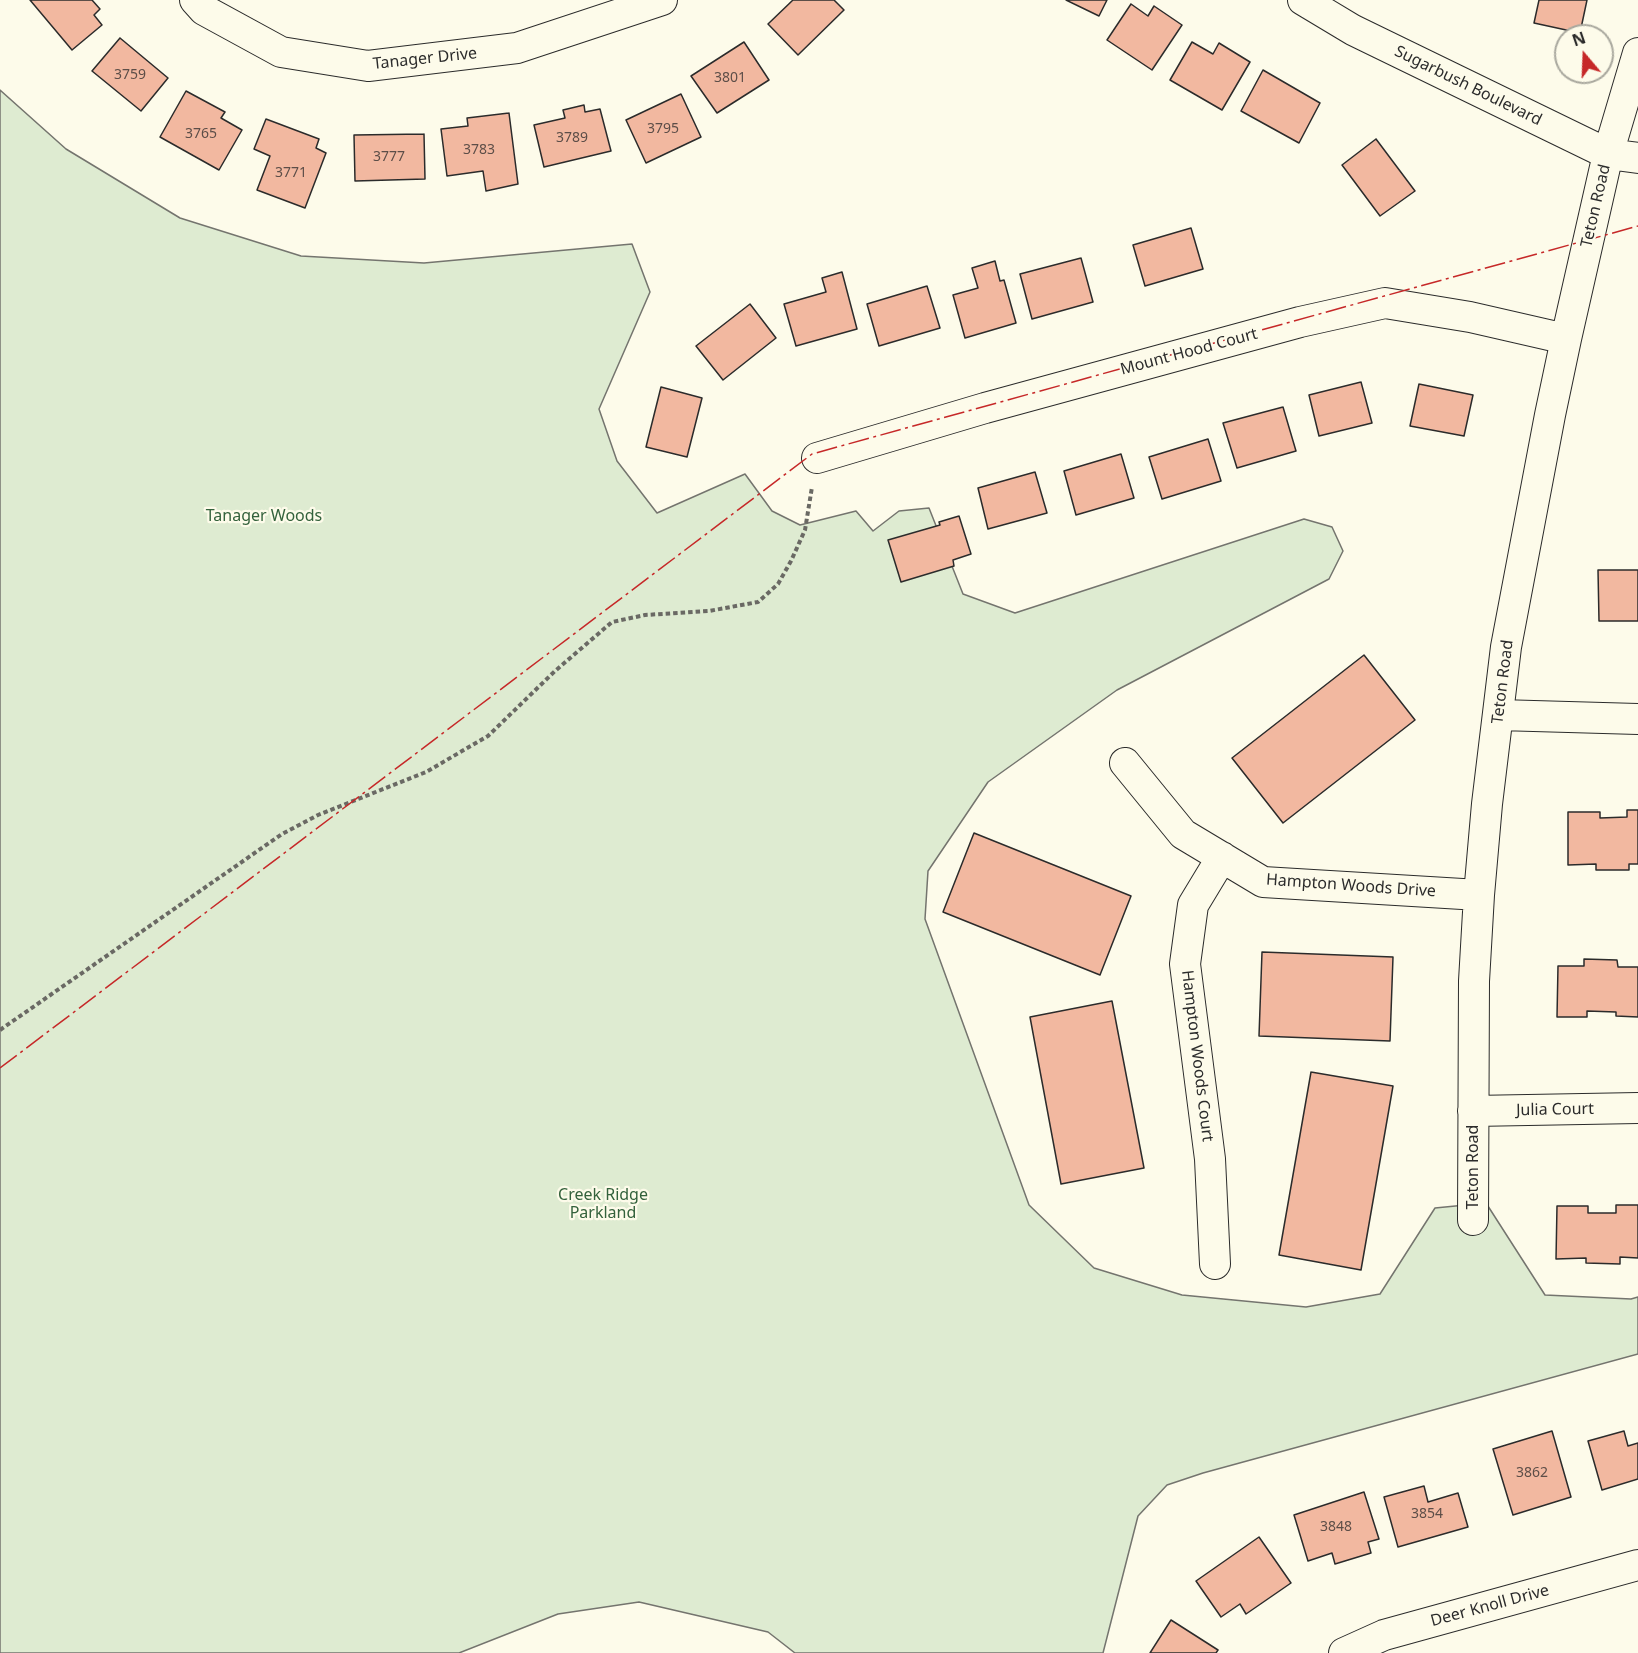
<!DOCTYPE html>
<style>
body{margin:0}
#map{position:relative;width:1638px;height:1653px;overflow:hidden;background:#fdfbea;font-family:"Noto Sans",sans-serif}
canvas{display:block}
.north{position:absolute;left:1554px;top:24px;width:60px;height:60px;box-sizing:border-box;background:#fdfbea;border:2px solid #a9a89e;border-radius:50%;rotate:341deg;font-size:16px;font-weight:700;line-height:24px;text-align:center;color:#2b2b2b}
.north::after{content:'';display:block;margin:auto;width:21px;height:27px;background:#c62828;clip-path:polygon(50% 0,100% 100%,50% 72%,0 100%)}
</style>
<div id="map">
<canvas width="1638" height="1653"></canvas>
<div class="north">N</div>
</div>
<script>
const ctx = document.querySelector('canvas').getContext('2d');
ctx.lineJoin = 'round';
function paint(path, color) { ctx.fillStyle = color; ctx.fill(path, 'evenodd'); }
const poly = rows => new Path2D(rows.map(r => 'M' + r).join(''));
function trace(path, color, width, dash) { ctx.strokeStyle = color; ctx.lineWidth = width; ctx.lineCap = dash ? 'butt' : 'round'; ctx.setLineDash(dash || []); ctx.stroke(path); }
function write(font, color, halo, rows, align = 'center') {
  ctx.font = font + ' "Noto Sans",sans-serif'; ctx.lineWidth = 4.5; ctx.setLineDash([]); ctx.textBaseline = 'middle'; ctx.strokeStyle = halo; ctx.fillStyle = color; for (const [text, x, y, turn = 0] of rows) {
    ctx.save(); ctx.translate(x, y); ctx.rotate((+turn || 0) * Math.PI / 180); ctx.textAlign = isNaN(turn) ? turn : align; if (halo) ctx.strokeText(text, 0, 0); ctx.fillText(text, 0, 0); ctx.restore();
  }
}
const green = poly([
 [0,90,66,149,180,218,301,256,424,263,632,244,650,292,599,409,617,461,657,513,745,474,772,511,800,525,856,511,873,531,899,511,929,508,963,594,1015,613,1304,519,1332,527,1343,551,1329,579,1117,690,988,782,928,871,925,919,1029,1205,1094,1268,1182,1295,1306,1307,1380,1294,1435,1208,1486,1203,1545,1295,1631,1299,1638,1297,1638,1354,1203,1473,1167,1485,1138,1516,1103,1653,795,1653,768,1632,639,1602,558,1614,459,1653,0,1653,0,90]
]);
paint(green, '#deebd1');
trace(green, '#74746e', 1.5);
const building = poly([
 [30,0,92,0,100,9,94,15,102,25,72,50,30,0],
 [793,0,834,0,844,10,798,55,768,24,793,0],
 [1066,0,1107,0,1099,16,1066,0],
 [1539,0,1587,0,1580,33,1534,23,1539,0],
 [1131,4,1148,16,1154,6,1182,25,1152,70,1107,40,1131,4],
 [120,38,168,78,141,111,92,71,120,38],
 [744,42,769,80,717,113,691,76,744,42],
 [1192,42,1213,54,1219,43,1250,62,1222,110,1170,80,1192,42],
 [1263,70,1320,103,1299,143,1241,111,1263,70],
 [186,91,225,112,221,118,242,130,219,170,160,137,186,91],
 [681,94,701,137,646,163,626,120,681,94],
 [584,105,585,112,600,109,611,151,544,167,534,125,565,118,563,110,584,105],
 [509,113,518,184,486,191,483,171,447,176,441,129,468,126,467,118,509,113],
 [266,119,319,139,316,148,326,153,305,208,257,190,270,156,254,149,266,119],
 [424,134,425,179,355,181,354,135,424,134],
 [1376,139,1415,191,1380,216,1342,165,1376,139],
 [1191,228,1203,269,1145,286,1133,245,1191,228],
 [1081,258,1093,302,1032,319,1020,274,1081,258],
 [995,261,1000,281,1004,280,1016,323,965,338,953,295,978,288,972,268,995,261],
 [842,272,857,329,796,346,784,304,826,292,822,278,842,272],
 [927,286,940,328,879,346,867,304,927,286],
 [750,304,776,338,723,380,696,346,750,304],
 [1361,382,1372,423,1319,436,1309,395,1361,382],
 [1419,384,1473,395,1464,436,1410,426,1419,384],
 [661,387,702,398,687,457,646,447,661,387],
 [1283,407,1296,451,1237,468,1223,423,1283,407],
 [1208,439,1221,481,1162,499,1149,457,1208,439],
 [1121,454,1134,498,1076,515,1064,471,1121,454],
 [1035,472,1047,513,988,529,978,488,1035,472],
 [959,516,971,554,953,560,954,566,901,582,888,540,940,525,939,522,959,516],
 [1598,570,1638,570,1638,621,1599,621,1598,570],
 [1364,655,1415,720,1283,823,1232,758,1364,655],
 [1627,810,1638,810,1638,864,1629,864,1629,870,1596,870,1596,864,1568,865,1568,812,1600,812,1600,818,1627,817,1627,810],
 [974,833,1131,896,1100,975,943,912,974,833],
 [1262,952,1393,957,1390,1041,1259,1036,1262,952],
 [1584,959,1617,960,1618,967,1638,967,1638,1017,1616,1016,1616,1012,1587,1011,1587,1017,1557,1017,1558,966,1584,966,1584,959],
 [1112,1001,1144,1168,1061,1184,1030,1017,1112,1001],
 [1311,1072,1393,1086,1361,1270,1279,1255,1311,1072],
 [1616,1205,1638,1205,1638,1258,1620,1257,1620,1264,1586,1263,1586,1258,1556,1259,1557,1206,1588,1206,1588,1213,1616,1213,1616,1205],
 [1552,1431,1571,1497,1513,1515,1493,1449,1552,1431],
 [1624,1431,1628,1446,1638,1443,1638,1479,1602,1490,1588,1441,1624,1431],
 [1424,1486,1428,1502,1458,1493,1468,1527,1398,1547,1384,1497,1424,1486],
 [1364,1492,1379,1539,1368,1542,1371,1553,1335,1564,1332,1553,1308,1561,1294,1515,1364,1492],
 [1259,1537,1291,1583,1246,1614,1240,1604,1221,1617,1196,1581,1259,1537],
 [1171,1620,1218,1650,1216,1653,1150,1653,1171,1620]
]);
paint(building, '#f2b8a0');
trace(building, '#2b2b2b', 1.5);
const street = poly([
 [195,0,204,10,281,52,368,66,517,48,662,0],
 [1303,0,1353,30,1608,154,1638,158],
 [817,458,985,408,1300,322,1385,303,1470,317,1566,339],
 [1499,715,1638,719],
 [1125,763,1183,834,1263,882,1479,895],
 [1473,1111,1638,1108],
 [1473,1220,1474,981,1479,895,1487,804,1506,647,1550,415,1566,339,1608,154,1638,53],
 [1215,1264,1210,1159,1185,964,1193,905,1222,857],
 [1344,1653,1384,1635,1638,1565]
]);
trace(street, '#2b2b2b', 32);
trace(poly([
 [0,1030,282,834,318,815,426,772,488,736,555,671,612,622,645,615,709,611,758,602,778,584,791,561,805,530,812,487]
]), '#6a6964', 4, [4.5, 3]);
trace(street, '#fdfbea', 30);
trace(poly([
 [0,1068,812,454,1638,226]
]), '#c62828', 1.5, [21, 4.5, 3, 4.5]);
write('14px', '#5d4e48', null, [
 ["3759",130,75],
 ["3801",730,78],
 ["3795",663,129],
 ["3765",201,134],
 ["3789",572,138],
 ["3783",479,150],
 ["3777",389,157],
 ["3771",291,173],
 ["3862",1532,1473],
 ["3854",1427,1514],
 ["3848",1336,1527]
]);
write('16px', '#2b2b2b', '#fdfbea', [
 ["Tanager Drive",425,59,-6],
 ["Sugarbush Boulevard",1468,86,26],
 ["Teton Road",1596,206,-77],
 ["Mount Hood Court",1189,352,-15],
 ["Teton Road",1503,682,-83],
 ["Hampton Woods Drive",1351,886,4],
 ["Hampton Woods Court",1197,1056,83],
 ["Julia Court",1555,1110,-1],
 ["Teton Road",1473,1167,-90],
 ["Deer Knoll Drive",1490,1606,-15]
]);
write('16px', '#34623c', '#fdfbea', [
 ["Tanager Woods",264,516],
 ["Creek Ridge",603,1195],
 ["Parkland",603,1213]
]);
</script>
